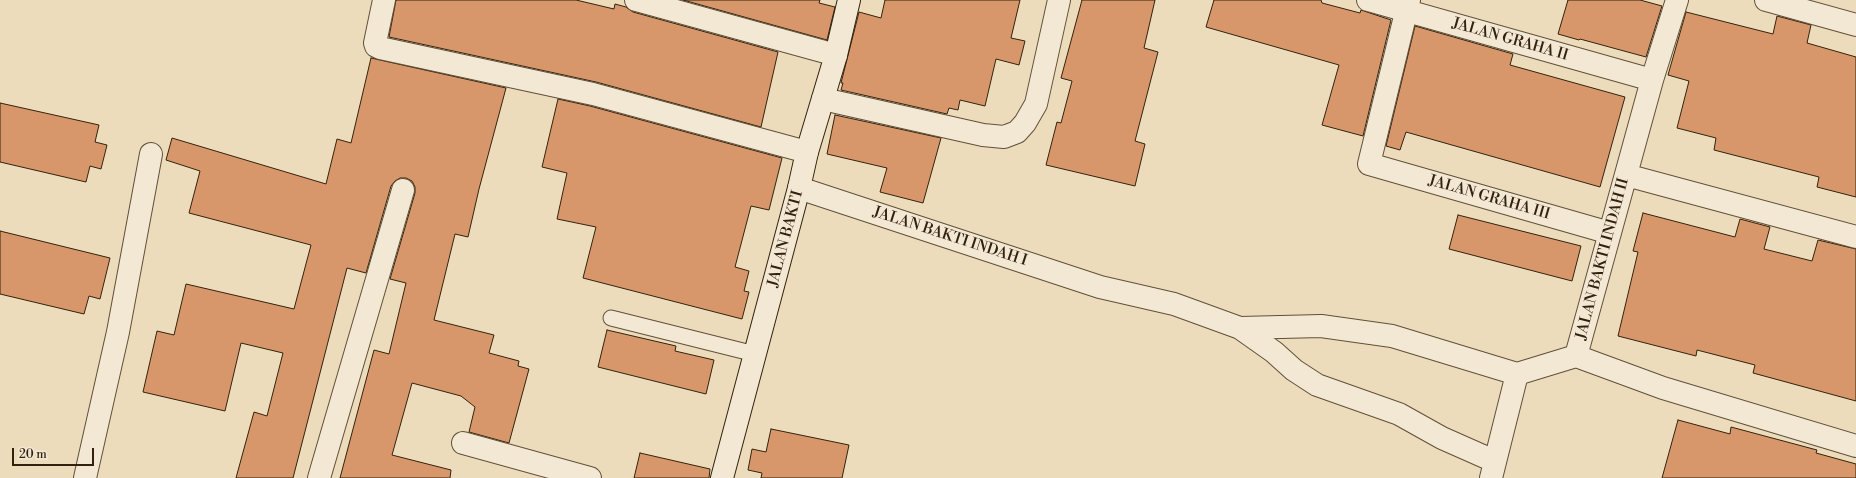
<!DOCTYPE html>
<style>
body{margin:0}
#map{position:relative;width:1856px;height:478px;overflow:hidden;background:#ecdcbc;font-family:"Libre Bodoni",serif}
canvas{display:block}
.scale{position:absolute;left:12px;top:448px;width:82px;height:18px;box-sizing:border-box;border:2px solid #32220d;border-top:0;padding-left:5px;font-size:12px;line-height:14px;white-space:nowrap;color:#32220d;-webkit-text-stroke:3px #f3e8d3;paint-order:stroke}
</style>
<div id="map">
<canvas width="1856" height="478"></canvas>
<div class="scale">20 m</div>
</div>
<script>
const ctx = document.querySelector('canvas').getContext('2d');
ctx.lineJoin = 'round';
function paint(path, color) { ctx.fillStyle = color; ctx.fill(path, 'evenodd'); }
const poly = rows => new Path2D(rows.map(r => 'M' + r).join(''));
function trace(path, color, width, dash) { ctx.strokeStyle = color; ctx.lineWidth = width; ctx.lineCap = dash ? 'butt' : 'round'; ctx.setLineDash(dash || []); ctx.stroke(path); }
function write(font, color, halo, rows, align = 'center') {
  ctx.font = font + ' "Libre Bodoni",serif'; ctx.lineWidth = 3; ctx.setLineDash([]); ctx.textBaseline = 'middle'; ctx.strokeStyle = halo; ctx.fillStyle = color; for (const [text, x, y, turn = 0] of rows) {
    ctx.save(); ctx.translate(x, y); ctx.rotate((+turn || 0) * Math.PI / 180); ctx.textAlign = isNaN(turn) ? turn : align; if (halo) ctx.strokeText(text, 0, 0); ctx.fillText(text, 0, 0); ctx.restore();
  }
}
const building = poly([
 [396,0,576,0,614,9,615,4,626,7,633,12,778,52,761,127,596,82,389,37,396,0],
 [683,0,820,0,819,3,835,7,827,40,683,0],
 [885,0,1020,0,1011,38,1025,41,1019,65,996,59,985,106,960,100,958,110,949,108,947,114,841,90,843,83,841,83,859,12,881,18,885,0],
 [1082,0,1155,0,1144,48,1158,52,1135,141,1145,144,1135,186,1046,165,1057,122,1061,123,1072,81,1061,78,1082,0],
 [1214,0,1321,0,1322,3,1360,13,1361,10,1391,20,1363,136,1322,125,1339,65,1206,27,1214,0],
 [1568,0,1640,0,1662,6,1646,57,1580,39,1579,40,1558,34,1568,0],
 [1686,12,1773,34,1777,16,1811,25,1807,43,1856,57,1856,197,1817,187,1819,177,1714,150,1716,138,1677,128,1689,81,1668,75,1686,12],
 [1415,26,1513,54,1510,65,1625,97,1600,187,1406,132,1400,150,1386,146,1415,26],
 [371,58,506,88,479,189,468,237,455,234,434,320,494,335,489,353,519,361,518,366,529,369,509,443,469,432,475,407,461,396,412,383,392,455,451,470,450,478,340,478,374,350,389,354,406,283,390,279,415,193,415,187,412,181,406,178,400,178,395,181,391,186,366,273,347,268,293,478,236,478,254,412,267,416,283,353,241,343,225,411,143,392,157,331,174,335,186,284,294,309,311,245,189,213,200,171,166,160,172,138,326,184,337,139,351,143,371,58],
 [558,99,590,106,782,158,769,210,751,206,735,267,749,271,744,291,749,292,742,319,583,278,596,227,557,219,567,173,542,167,558,99],
 [0,103,99,125,95,142,107,145,101,169,90,166,86,182,0,162,0,103],
 [835,115,941,138,923,203,880,192,887,168,827,154,835,115],
 [1643,213,1735,237,1740,219,1770,227,1764,249,1812,261,1818,240,1856,249,1856,401,1753,373,1755,365,1697,350,1696,356,1618,336,1638,252,1633,251,1643,213],
 [1458,215,1581,246,1572,281,1449,249,1458,215],
 [0,231,110,258,100,299,89,296,84,314,0,294,0,231],
 [607,330,676,346,675,351,714,360,706,394,598,367,607,330],
 [1678,420,1730,434,1731,427,1817,450,1816,453,1856,464,1856,478,1662,478,1678,420],
 [771,429,849,445,842,478,761,478,762,473,748,470,752,449,766,452,771,429],
 [640,453,710,469,709,478,634,478,640,453]
]);
paint(building, '#d8976b');
trace(building, '#32220d', 1);
const lane = poly([
 [611,318,755,354]
]);
const street = poly([
 [384,0,375,43,376,46,380,48,593,94,807,152],
 [636,0,836,55],
 [1368,0,1652,80],
 [1409,0,1369,164,1610,233],
 [1766,0,1856,25],
 [823,99,983,135,1004,137,1017,132,1025,123,1036,104,1059,0],
 [1626,175,1856,237],
 [799,188,1100,287,1174,304,1240,328,1321,326,1392,336,1517,374],
 [1240,328,1274,352,1294,370,1317,385,1399,414,1442,438,1494,461],
 [1576,356,1652,80,1677,0],
 [1576,356,1663,388,1856,446],
 [1517,374,1576,356],
 [463,443,590,478],
 [85,478,118,332,151,154],
 [319,478,403,190],
 [1491,478,1517,374]
]);
const secondary = poly([
 [722,478,799,188,807,152,836,55,849,0]
]);
trace(lane, '#605039', 17);
trace(street, '#605039', 24);
trace(secondary, '#32220d', 24);
trace(lane, '#f3e8d3', 15);
trace(street, '#f3e8d3', 22);
trace(secondary, '#f3e8d3', 22);
write('15px', '#32220d', '#f3e8d3', [
 ["JALAN GRAHA II",1510,40,16],
 ["JALAN GRAHA III",1489,198,16],
 ["JALAN BAKTI INDAH I",950,237,18],
 ["JALAN BAKTI",786,239,-75],
 ["JALAN BAKTI INDAH II",1603,259,-75]
]);
</script>
